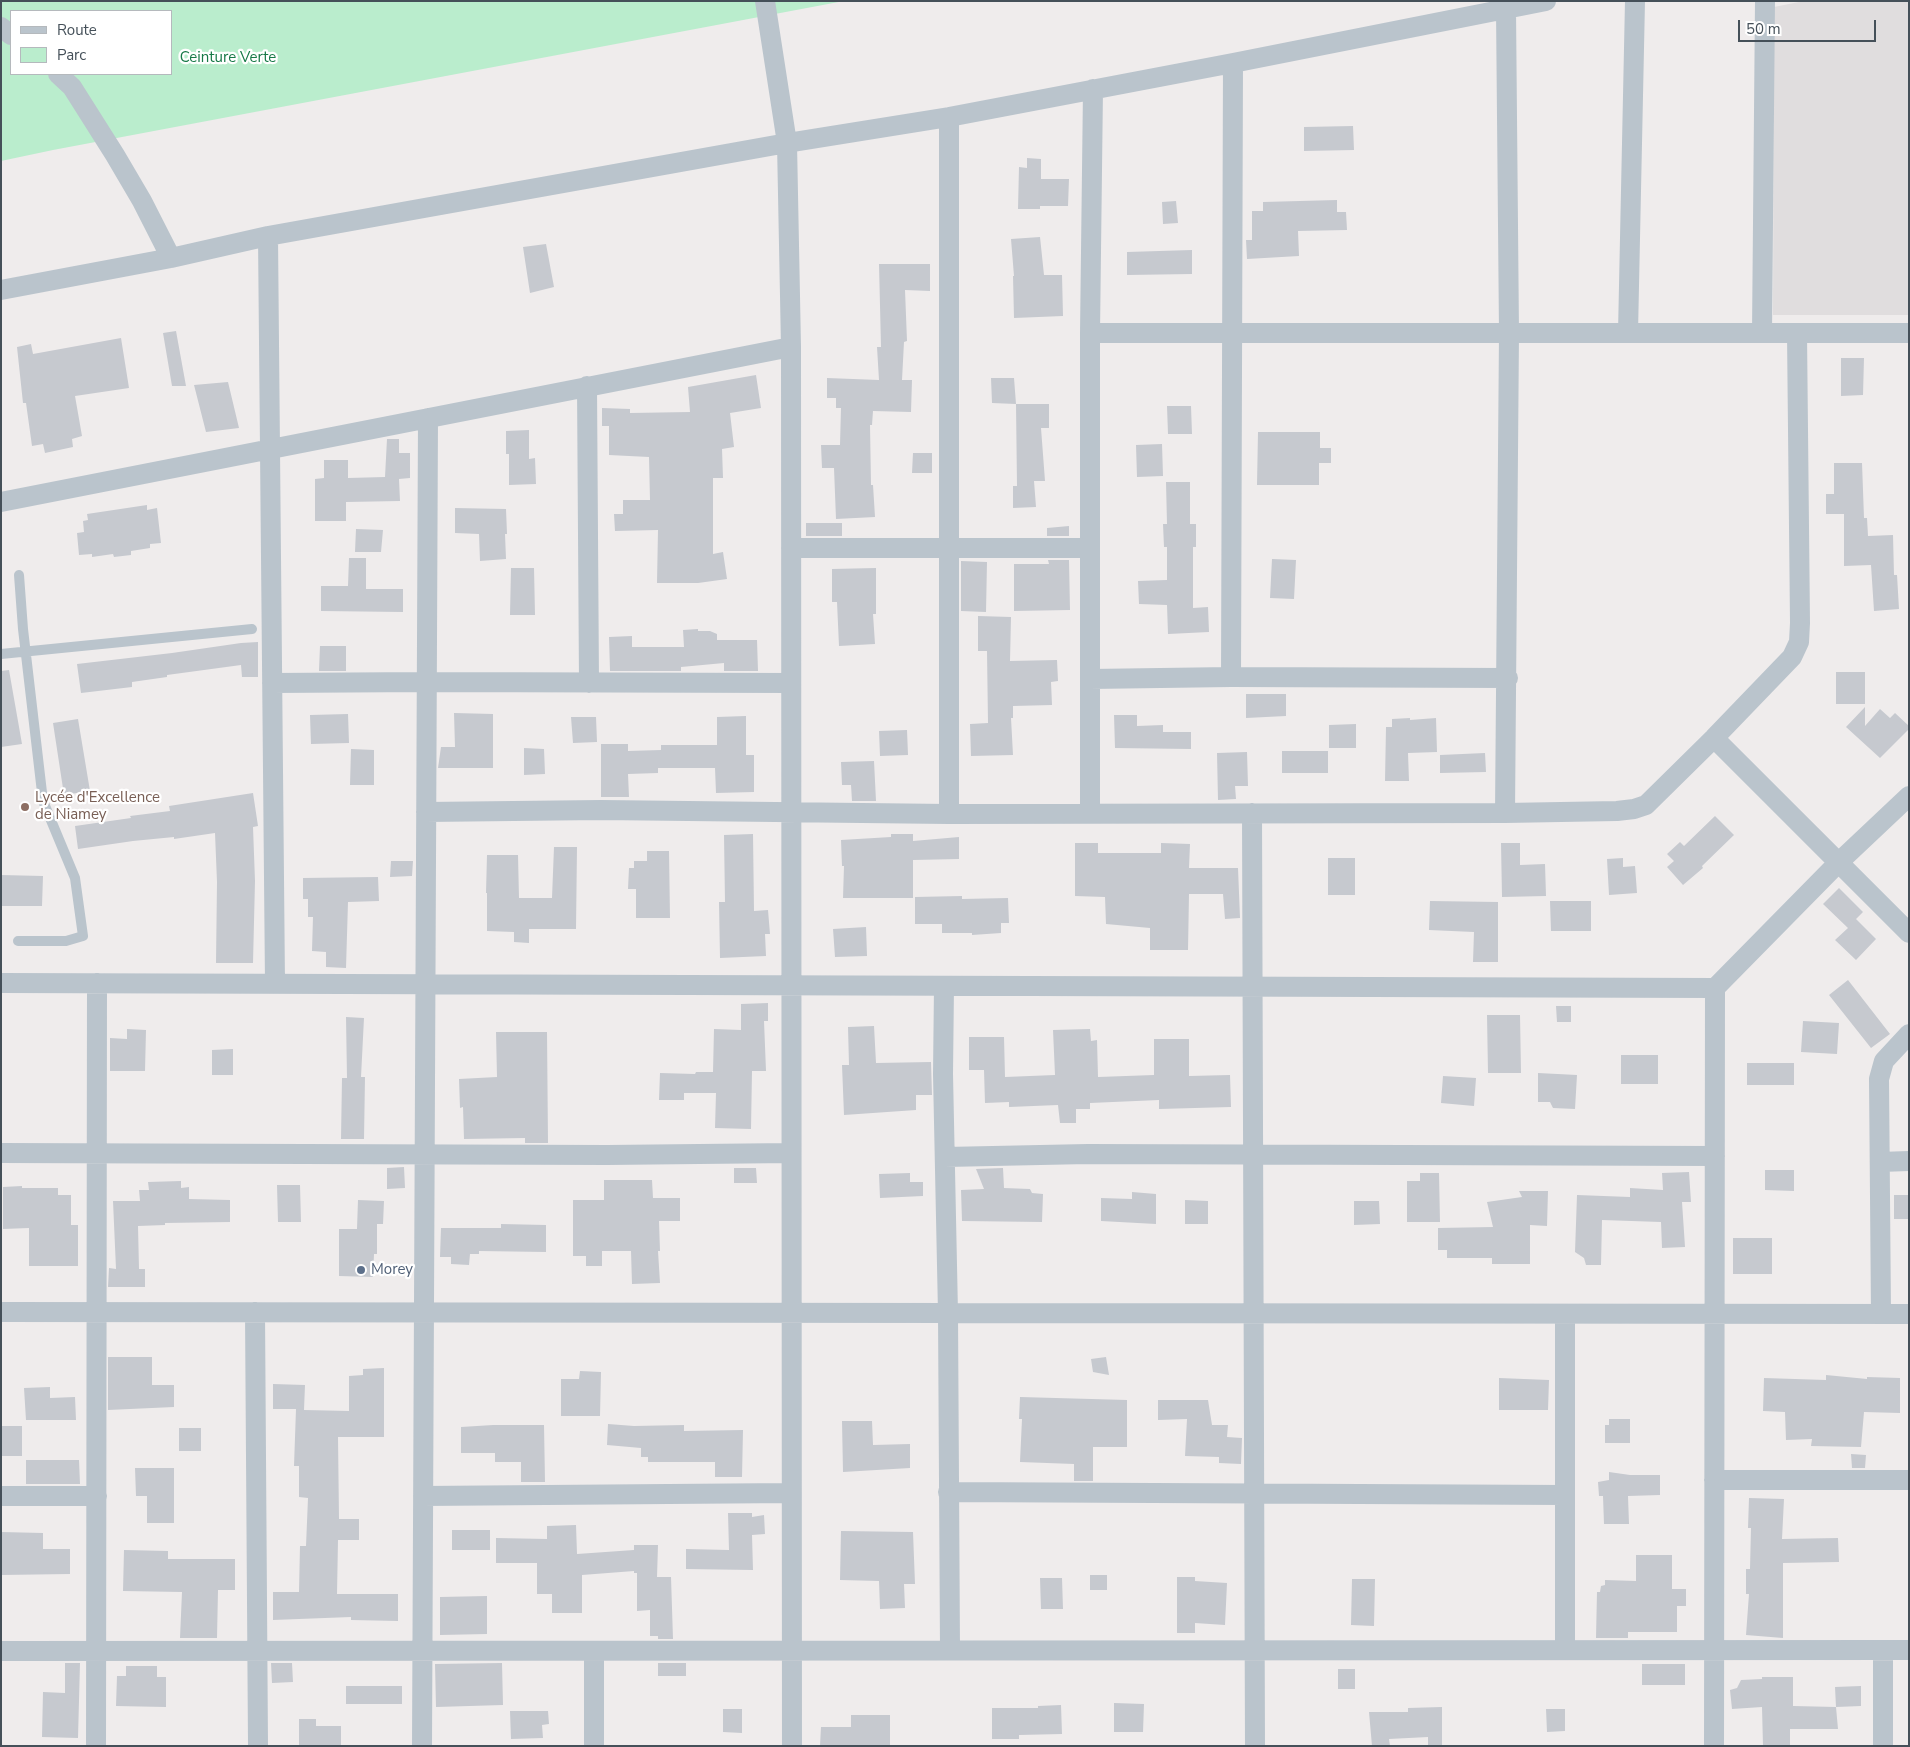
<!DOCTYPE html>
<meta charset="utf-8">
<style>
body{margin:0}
#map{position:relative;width:1910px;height:1747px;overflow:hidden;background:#efecec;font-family:"Nunito Sans",sans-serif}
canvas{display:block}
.frame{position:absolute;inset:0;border:2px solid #455059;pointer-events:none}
.legend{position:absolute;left:10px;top:10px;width:162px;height:65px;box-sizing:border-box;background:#fff;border:1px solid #b5b9bd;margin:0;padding:6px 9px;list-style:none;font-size:15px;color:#455059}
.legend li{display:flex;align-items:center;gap:10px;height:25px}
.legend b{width:25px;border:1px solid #b5b9bd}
.scale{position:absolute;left:1738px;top:20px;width:138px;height:22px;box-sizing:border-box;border:2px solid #455059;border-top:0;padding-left:6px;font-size:15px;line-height:18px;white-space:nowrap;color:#455059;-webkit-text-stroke:4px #fff;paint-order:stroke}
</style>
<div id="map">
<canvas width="1910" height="1747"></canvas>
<div class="frame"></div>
<ul class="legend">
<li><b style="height:6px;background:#bac4cc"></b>Route</li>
<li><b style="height:14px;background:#baedcd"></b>Parc</li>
</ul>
<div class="scale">50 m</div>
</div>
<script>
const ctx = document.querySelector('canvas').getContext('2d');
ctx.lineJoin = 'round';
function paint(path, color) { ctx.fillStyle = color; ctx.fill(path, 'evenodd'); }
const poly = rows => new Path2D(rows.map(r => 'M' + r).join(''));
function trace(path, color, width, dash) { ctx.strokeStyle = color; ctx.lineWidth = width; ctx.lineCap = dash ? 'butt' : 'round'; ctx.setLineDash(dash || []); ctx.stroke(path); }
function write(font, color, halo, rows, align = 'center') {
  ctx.font = font + ' "Nunito Sans",sans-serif'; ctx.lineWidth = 4.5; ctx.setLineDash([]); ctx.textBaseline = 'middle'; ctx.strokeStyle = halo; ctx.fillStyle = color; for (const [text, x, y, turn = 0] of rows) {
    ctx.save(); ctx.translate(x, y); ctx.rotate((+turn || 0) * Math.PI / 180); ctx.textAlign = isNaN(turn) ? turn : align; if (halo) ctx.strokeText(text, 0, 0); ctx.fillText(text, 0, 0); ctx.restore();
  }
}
paint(poly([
 [1804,1,1909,1,1909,315,1773,315,1774,7]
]), '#e0ddde');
paint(poly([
 [1,1,844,1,53,150,1,161],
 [11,11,171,11,171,74,11,74]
]), '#baedcd');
paint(poly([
 [1353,126,1354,150,1304,151,1304,127],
 [1027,158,1041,159,1041,179,1069,179,1068,206,1040,206,1040,209,1018,209,1019,167,1027,168],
 [1337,200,1337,212,1346,212,1347,230,1298,231,1299,256,1247,259,1246,240,1252,240,1252,211,1263,211,1263,202],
 [1176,201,1178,223,1163,224,1162,202],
 [1040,237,1044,275,1062,275,1063,316,1014,318,1013,276,1014,276,1011,239],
 [546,244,554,287,530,293,523,247],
 [1192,250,1192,274,1127,275,1127,252],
 [879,264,930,264,930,291,905,290,907,341,904,342,902,380,912,380,911,412,873,411,872,425,870,425,871,485,873,485,875,517,836,519,834,468,822,468,821,445,840,445,841,408,836,408,836,398,827,398,827,378,879,380,877,347,881,347],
 [176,331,186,386,172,386,163,333],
 [121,338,129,388,75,396,82,436,72,439,73,447,45,453,43,444,32,446,26,403,23,403,17,347,31,344,33,354],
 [1841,358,1864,358,1863,395,1841,396],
 [756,375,761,408,730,413,734,447,722,449,723,478,713,478,713,554,723,552,727,579,698,583,657,583,658,530,615,531,614,514,623,514,623,500,650,500,649,457,609,455,609,426,602,426,602,408,630,409,630,413,690,412,688,387],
 [991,378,1014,378,1016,404,992,403],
 [228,382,239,428,206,432,194,385],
 [1016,404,1049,404,1049,428,1041,428,1045,481,1034,481,1036,507,1013,508,1013,486,1017,486],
 [1167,406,1191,406,1192,434,1168,434],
 [529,430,529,459,535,458,536,484,509,485,509,454,506,454,506,431],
 [1258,432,1320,432,1320,448,1331,448,1331,463,1319,463,1319,485,1257,485],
 [387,439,399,439,399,453,410,453,410,478,399,479,400,501,346,502,346,521,315,521,315,479,324,478,324,460,348,460,348,478,385,477],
 [1162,444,1163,476,1137,477,1136,445],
 [913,453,932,453,932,473,912,473],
 [1834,463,1862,463,1864,518,1867,518,1868,536,1893,535,1894,575,1897,575,1899,609,1874,611,1871,565,1844,566,1844,514,1826,514,1826,494,1834,494],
 [1166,482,1190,482,1190,524,1196,524,1196,547,1193,547,1193,608,1208,607,1209,632,1168,634,1167,605,1139,604,1138,581,1167,580,1167,547,1164,547,1163,524,1167,524],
 [147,505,147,510,157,508,161,543,150,544,150,548,131,551,131,555,114,557,113,554,92,557,92,554,79,555,77,533,84,532,83,521,88,520,87,514],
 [455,508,506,509,507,534,505,534,506,559,480,561,479,534,455,533],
 [806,523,842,523,842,536,806,536],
 [1069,526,1069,536,1047,536,1047,528],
 [356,529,383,530,381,552,355,552],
 [349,558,366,558,366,589,403,589,403,612,321,611,321,586,348,586],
 [1272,559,1296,560,1294,599,1270,598],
 [1048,560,1069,560,1070,610,1014,611,1014,564,1049,564],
 [961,561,987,562,986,612,961,611],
 [511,568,534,568,535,615,510,615],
 [876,568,876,614,873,614,875,644,839,646,837,602,832,602,832,569],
 [978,616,1011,617,1010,661,1057,660,1058,681,1051,682,1052,705,1013,706,1013,718,1011,718,1013,755,971,756,970,724,988,723,987,651,978,651],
 [698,629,698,631,710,631,717,634,717,640,757,640,758,671,724,671,724,663,681,667,681,671,610,671,609,637,632,636,632,647,684,647,683,630],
 [258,642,258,677,242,677,241,665,167,675,167,677,132,682,132,687,81,693,77,664,172,653,241,643],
 [320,646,346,646,346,671,319,671],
 [9,670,22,744,1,747,1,671],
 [1836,672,1865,672,1865,704,1836,704],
 [1246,694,1286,694,1286,716,1246,718],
 [1865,707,1865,726,1880,709,1890,718,1895,713,1909,726,1909,729,1880,758,1846,727],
 [454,713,493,714,493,768,438,768,441,747,455,747],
 [348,714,349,743,311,744,310,715],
 [1114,715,1137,715,1137,726,1163,725,1163,732,1191,732,1191,749,1115,748],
 [746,716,746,755,754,755,754,792,716,793,715,768,658,768,658,773,628,774,629,797,601,797,601,744,628,744,628,751,661,750,661,745,717,745,717,717],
 [571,717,596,717,597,742,573,743],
 [1410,718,1410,720,1436,718,1437,752,1408,753,1409,781,1385,781,1386,727,1392,727,1392,719],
 [78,719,90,791,64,795,53,723],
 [1356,724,1356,748,1329,748,1329,725],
 [907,730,908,755,880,756,879,731],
 [524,748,544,749,545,774,524,775],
 [351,749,374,750,374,785,350,785],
 [1282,751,1328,751,1328,773,1282,773],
 [1247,752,1248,786,1235,786,1236,799,1218,800,1217,753],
 [1485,753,1486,772,1440,773,1440,755],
 [874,761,876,801,852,801,851,785,842,785,841,762],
 [253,793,258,826,253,827,255,881,253,963,216,963,217,882,215,833,174,839,174,837,133,841,78,849,75,826,131,818,130,816,170,811,169,806],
 [1715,816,1734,835,1702,866,1703,868,1683,885,1667,867,1674,861,1667,854,1680,842,1684,846],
 [753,834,754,911,768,910,770,934,765,934,766,956,720,958,719,902,725,902,724,835],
 [891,834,913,834,913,841,959,837,959,859,913,860,913,898,843,898,844,866,842,866,841,840,891,837],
 [1075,843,1098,843,1098,853,1161,853,1161,843,1190,844,1189,868,1238,868,1240,918,1225,919,1223,894,1189,894,1188,950,1150,950,1150,928,1106,924,1105,897,1075,896],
 [1501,843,1520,843,1520,865,1545,864,1546,896,1502,897],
 [554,847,577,847,576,929,529,929,529,943,514,942,514,932,487,931,487,893,486,893,487,855,518,855,519,898,552,898],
 [647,851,669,851,670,918,636,918,636,889,628,889,629,868,634,868,634,861,647,861],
 [1328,858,1355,858,1355,895,1328,895],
 [1623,858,1623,867,1635,866,1637,893,1609,895,1607,859],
 [391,861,413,861,412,876,390,877],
 [1,875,43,876,42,906,1,906],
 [378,877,379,901,348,902,346,968,326,967,326,952,312,951,313,917,308,917,308,899,303,899,303,878],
 [1839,888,1863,912,1856,919,1876,939,1856,960,1835,940,1848,928,1823,904],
 [962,896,962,899,1008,898,1009,923,1001,923,1001,933,972,935,972,933,942,933,942,924,915,924,915,897],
 [1430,901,1498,902,1498,962,1473,962,1474,932,1429,930],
 [1550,901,1591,901,1591,931,1551,931],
 [866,927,867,956,835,957,833,929],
 [1848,980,1890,1034,1871,1048,1829,995],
 [768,1003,768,1021,764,1021,766,1071,752,1071,751,1129,715,1128,716,1093,684,1093,684,1100,659,1100,660,1073,695,1074,696,1072,713,1072,714,1029,741,1030,741,1004],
 [1556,1006,1571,1006,1571,1022,1557,1022],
 [1487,1015,1520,1015,1521,1073,1488,1073],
 [346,1017,364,1018,361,1077,365,1077,364,1139,341,1139,342,1078,347,1078],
 [1803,1021,1839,1023,1837,1054,1801,1052],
 [874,1026,876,1063,931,1062,932,1095,916,1095,916,1110,844,1115,842,1065,849,1065,848,1027],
 [127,1029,146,1030,145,1071,110,1071,110,1038,127,1039],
 [1090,1029,1091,1041,1097,1040,1098,1077,1154,1075,1154,1039,1189,1039,1189,1076,1230,1075,1231,1107,1159,1109,1159,1100,1090,1103,1090,1109,1076,1109,1076,1123,1060,1123,1058,1105,1009,1107,1009,1102,985,1103,984,1070,969,1070,969,1037,1004,1037,1005,1077,1055,1075,1053,1030],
 [496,1032,547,1032,548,1143,525,1143,525,1138,464,1139,463,1107,460,1108,459,1079,497,1077],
 [233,1049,233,1075,212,1075,212,1050],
 [1621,1055,1658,1055,1658,1084,1621,1084],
 [1747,1063,1794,1063,1794,1085,1747,1085],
 [1538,1073,1577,1075,1575,1109,1553,1108,1550,1102,1538,1102],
 [1443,1076,1476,1078,1474,1106,1441,1103],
 [404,1167,405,1188,387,1189,387,1168],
 [734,1168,756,1168,757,1183,734,1183],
 [1003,1168,1004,1188,1030,1189,1032,1193,1043,1194,1042,1222,962,1221,961,1190,984,1189,976,1169],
 [1765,1170,1794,1170,1794,1191,1765,1190],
 [1689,1172,1691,1202,1682,1202,1685,1247,1662,1248,1661,1222,1602,1220,1601,1265,1586,1265,1584,1258,1575,1252,1577,1195,1630,1197,1630,1188,1663,1190,1662,1173],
 [910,1173,910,1182,923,1182,923,1196,880,1198,879,1174],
 [1420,1173,1439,1173,1440,1222,1407,1222,1407,1181,1420,1181],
 [604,1180,652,1180,653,1198,680,1198,680,1221,659,1221,660,1251,658,1251,660,1283,632,1284,631,1251,602,1251,602,1266,586,1266,586,1256,573,1256,573,1200,604,1200],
 [181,1181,181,1188,189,1187,189,1199,230,1200,230,1222,165,1223,165,1225,138,1226,139,1269,145,1269,145,1287,108,1287,109,1268,116,1269,113,1201,140,1201,139,1190,149,1190,148,1182],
 [277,1185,300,1185,301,1222,278,1222],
 [22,1186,22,1188,58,1188,58,1195,71,1195,71,1225,78,1225,78,1266,29,1266,29,1228,3,1229,3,1187],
 [1519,1191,1548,1191,1547,1226,1530,1225,1530,1264,1492,1264,1492,1258,1447,1258,1447,1250,1438,1250,1438,1228,1493,1227,1487,1202,1522,1197],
 [1132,1192,1156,1194,1156,1224,1101,1221,1101,1198,1132,1199],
 [1894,1195,1909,1195,1909,1219,1894,1219],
 [358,1200,384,1201,383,1224,377,1224,377,1254,374,1254,373,1277,339,1276,339,1229,357,1229],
 [1185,1200,1208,1201,1208,1224,1185,1224],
 [1354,1201,1379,1201,1380,1224,1354,1225],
 [501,1224,546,1225,546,1252,479,1251,479,1254,470,1254,469,1265,451,1264,451,1257,440,1257,441,1228,501,1228],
 [1733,1238,1772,1238,1772,1274,1733,1274],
 [108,1357,152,1357,152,1385,174,1385,174,1407,108,1410],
 [1106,1357,1109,1375,1093,1372,1091,1359],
 [384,1368,384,1437,338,1437,339,1519,359,1519,359,1540,338,1540,337,1594,398,1594,398,1621,351,1620,351,1617,273,1620,273,1592,299,1592,300,1546,306,1546,308,1498,299,1497,299,1466,294,1466,296,1409,273,1409,273,1384,305,1385,304,1410,349,1411,349,1376,363,1375,363,1369],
 [580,1371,601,1372,600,1416,561,1416,561,1379,579,1379],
 [1826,1375,1867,1379,1867,1377,1900,1378,1900,1413,1864,1412,1861,1447,1811,1446,1812,1439,1786,1440,1785,1412,1763,1411,1764,1378,1826,1380],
 [1499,1378,1549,1380,1548,1410,1499,1410],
 [50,1387,50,1398,75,1397,76,1420,26,1420,24,1388],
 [1020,1397,1127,1400,1127,1447,1093,1447,1093,1481,1074,1481,1074,1464,1020,1462,1022,1419,1019,1419],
 [1158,1400,1208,1400,1212,1425,1228,1425,1227,1437,1242,1438,1241,1464,1219,1463,1219,1457,1185,1456,1187,1419,1158,1420],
 [1609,1419,1630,1419,1630,1443,1605,1443,1605,1425,1609,1425],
 [842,1421,872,1421,873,1445,910,1444,910,1468,843,1472],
 [608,1424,634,1426,684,1425,684,1431,743,1430,742,1477,715,1477,715,1462,648,1462,648,1457,641,1457,641,1448,607,1445],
 [493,1425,544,1425,545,1482,521,1482,521,1462,495,1462,495,1453,461,1453,461,1427],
 [1,1426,22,1426,22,1456,1,1456],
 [179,1428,201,1428,201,1451,179,1451],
 [1851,1454,1866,1455,1865,1468,1852,1468],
 [26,1460,79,1460,80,1484,26,1484],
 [135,1468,174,1468,174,1523,147,1523,147,1496,136,1496],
 [1609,1472,1630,1475,1660,1475,1660,1495,1628,1496,1629,1524,1604,1524,1603,1496,1599,1496,1598,1482,1609,1480],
 [1749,1498,1784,1499,1782,1539,1838,1538,1839,1562,1783,1563,1783,1638,1746,1635,1749,1594,1746,1594,1746,1569,1750,1569,1751,1528,1748,1528],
 [728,1513,752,1513,752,1517,764,1515,765,1534,752,1535,753,1570,686,1569,686,1549,729,1550],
 [576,1525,577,1554,634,1550,634,1545,658,1545,657,1577,671,1577,673,1639,658,1639,658,1636,650,1636,650,1610,637,1611,637,1573,634,1573,634,1571,582,1575,582,1613,552,1613,552,1594,537,1594,537,1563,496,1563,496,1538,547,1539,547,1526],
 [452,1530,490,1530,490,1550,452,1550],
 [841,1531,913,1532,915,1584,904,1584,905,1608,880,1609,879,1581,840,1580],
 [1,1532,43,1533,43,1549,70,1549,70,1574,1,1575],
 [124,1550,168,1551,168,1559,235,1559,235,1590,218,1590,217,1638,180,1638,182,1592,123,1591],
 [1636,1555,1672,1555,1672,1589,1686,1589,1686,1606,1677,1606,1677,1632,1628,1632,1628,1638,1596,1638,1597,1592,1600,1592,1601,1586,1605,1585,1605,1580,1636,1581],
 [1090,1575,1107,1575,1107,1590,1090,1590],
 [1177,1577,1195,1577,1195,1581,1227,1583,1225,1625,1195,1623,1195,1633,1177,1633],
 [1040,1578,1062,1578,1063,1609,1041,1609],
 [1352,1579,1375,1579,1374,1626,1351,1625],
 [487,1596,487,1634,440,1635,440,1597],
 [65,1663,80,1663,78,1738,42,1737,43,1692,65,1693],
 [271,1663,292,1663,293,1682,272,1683],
 [502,1663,503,1705,436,1707,435,1664],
 [658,1663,686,1663,686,1676,658,1676],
 [1642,1664,1685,1664,1685,1685,1642,1685],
 [126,1666,157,1666,157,1677,166,1677,166,1707,116,1706,117,1676,126,1676],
 [1338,1669,1355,1669,1355,1689,1338,1689],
 [1762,1677,1793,1677,1793,1706,1836,1707,1838,1729,1790,1729,1790,1746,1763,1746,1762,1707,1732,1709,1730,1690,1737,1688,1741,1680,1762,1679],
 [346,1686,402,1686,402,1704,346,1704],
 [1861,1686,1861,1706,1836,1707,1835,1687],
 [1114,1703,1144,1704,1143,1732,1114,1732],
 [1061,1705,1062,1734,1019,1735,1019,1739,992,1739,992,1708,1038,1708,1038,1706],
 [1442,1707,1442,1746,1428,1746,1428,1737,1389,1739,1390,1746,1372,1746,1369,1712,1408,1712,1408,1708],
 [723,1709,742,1709,742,1733,723,1732],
 [1546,1709,1565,1709,1565,1731,1547,1732],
 [510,1711,548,1711,549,1724,542,1725,543,1738,511,1739],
 [851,1715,890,1715,890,1746,820,1746,821,1727,851,1727],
 [299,1719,316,1719,316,1726,341,1726,341,1746,299,1746]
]), '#c6c9cf');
trace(poly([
 [1,654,252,629],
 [18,941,66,941,83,936,75,878,43,801,23,629,19,575]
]), '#bac4cc', 10);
trace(poly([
 [765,1,787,143,791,347,792,1746],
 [1,27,11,35],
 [58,74,72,87,115,155,142,201,171,258],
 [949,117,949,814],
 [268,236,275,984],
 [1,290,171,258,268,236,787,143,949,117,1233,63,1546,1],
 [1090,333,1909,333],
 [1628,333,1635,1],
 [1762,333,1765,1],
 [587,386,589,683],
 [1,502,791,347],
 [791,548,1090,548],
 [1231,677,1233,63],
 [1090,679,1231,677,1508,678],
 [272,683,426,682,791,683],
 [1714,738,1909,933],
 [426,812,601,810,949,814,1505,813,1617,811,1634,809,1646,805,1714,738,1792,657,1799,642,1800,623,1797,333],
 [1090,813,1090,333,1093,89],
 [1252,813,1255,1746],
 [1505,813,1509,333,1506,9],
 [1,983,1715,988],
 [944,986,943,1074,948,1313,950,1650],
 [1,1153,607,1155,791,1153],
 [945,1157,1088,1154,1715,1156],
 [1880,1162,1909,1161],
 [1,1312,1909,1314],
 [255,1312,258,1746],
 [1565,1314,1565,1650],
 [1881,1314,1879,1079,1884,1061,1909,1034],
 [1714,1480,1909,1480],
 [948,1492,1565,1495],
 [1,1496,97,1496],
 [423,1496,791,1493],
 [1,1651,1909,1650],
 [594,1651,594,1746],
 [96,1746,97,983],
 [422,1746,428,418],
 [1714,1746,1715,988,1839,862,1909,796],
 [1883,1746,1883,1650]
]), '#bac4cc', 20);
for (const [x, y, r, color] of [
 [25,807,5,"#8d6e63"],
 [361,1270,5,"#5c6f8a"]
]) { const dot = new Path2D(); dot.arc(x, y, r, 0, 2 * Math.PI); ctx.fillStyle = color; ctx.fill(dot); trace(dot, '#fff', 2); }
write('15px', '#177947', '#fff', [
 ["Ceinture Verte",228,58]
]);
write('15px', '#785e54', '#fff', [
 ["Lycée d'Excellence",35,798],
 ["de Niamey",35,815]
], 'left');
write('15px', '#4e5e75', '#fff', [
 ["Morey",371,1270]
], 'left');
</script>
